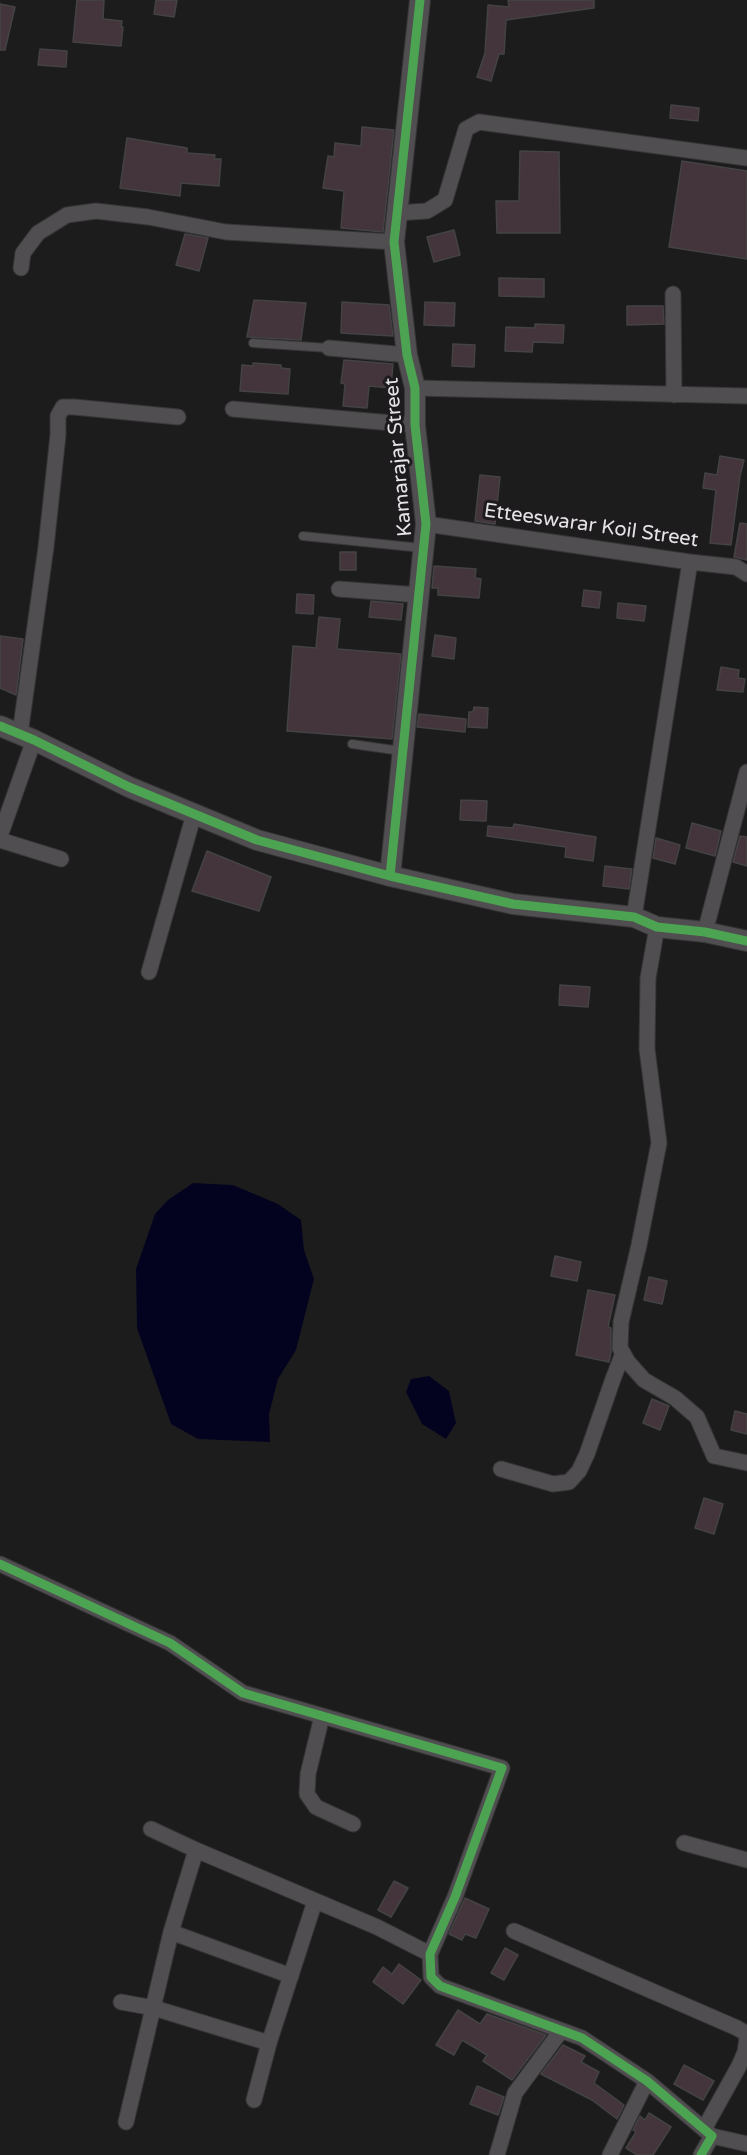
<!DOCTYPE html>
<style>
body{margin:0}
canvas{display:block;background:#1d1c1d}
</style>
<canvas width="747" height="2155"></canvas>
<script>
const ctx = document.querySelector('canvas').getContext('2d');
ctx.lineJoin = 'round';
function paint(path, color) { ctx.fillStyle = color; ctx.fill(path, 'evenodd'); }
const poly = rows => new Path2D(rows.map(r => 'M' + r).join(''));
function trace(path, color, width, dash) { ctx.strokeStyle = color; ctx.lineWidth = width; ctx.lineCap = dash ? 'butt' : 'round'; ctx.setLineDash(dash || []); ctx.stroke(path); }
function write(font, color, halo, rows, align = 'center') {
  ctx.font = font + ' "Varela Round",sans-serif'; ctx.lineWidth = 6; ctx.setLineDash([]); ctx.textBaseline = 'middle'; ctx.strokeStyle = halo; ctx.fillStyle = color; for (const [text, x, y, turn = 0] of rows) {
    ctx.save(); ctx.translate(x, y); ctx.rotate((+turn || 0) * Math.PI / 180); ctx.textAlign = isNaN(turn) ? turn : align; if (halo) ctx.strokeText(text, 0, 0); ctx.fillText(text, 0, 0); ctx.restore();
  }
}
paint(poly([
 [193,1183,233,1185,278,1204,301,1220,304,1250,314,1279,296,1350,278,1379,269,1414,270,1442,198,1439,171,1424,137,1328,136,1269,155,1214,168,1200],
 [429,1376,449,1391,456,1423,446,1439,422,1424,406,1392,411,1379]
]), '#04031f');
const building = poly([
 [77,0,104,0,103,19,122,21,121,27,123,27,121,46,73,42,77,0],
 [156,0,177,0,174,17,154,14,156,0],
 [508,0,594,0,594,8,506,20,504,54,499,54,491,81,477,77,485,53,488,5,509,7,508,0],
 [0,4,15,7,5,50,0,50,0,4],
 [40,49,67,51,66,67,38,65,40,49],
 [671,105,699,108,698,121,670,118,671,105],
 [362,127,394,130,383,232,341,228,344,191,323,188,328,156,334,157,335,143,361,146,362,127],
 [127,138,187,148,187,153,215,155,214,159,221,159,219,186,181,183,180,196,120,188,127,138],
 [520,151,559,152,560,233,497,233,496,201,519,201,520,151],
 [682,161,747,171,747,259,669,247,682,161],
 [454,230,460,255,434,262,427,237,454,230],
 [185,234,208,238,199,271,176,265,185,234],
 [499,278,544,279,544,297,499,296,499,278],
 [254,300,306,303,301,340,247,337,254,300],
 [342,302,389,305,393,336,341,333,342,302],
 [425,302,455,303,454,326,424,325,425,302],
 [627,306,663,306,664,324,627,325,627,306],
 [535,324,564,325,563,343,533,342,532,352,505,351,506,327,535,328,535,324],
 [453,344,475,345,474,367,452,366,453,344],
 [344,360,393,364,391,388,369,386,367,408,343,406,345,384,341,383,344,360],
 [253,363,281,365,281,368,290,369,288,394,240,391,242,365,253,366,253,363],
 [720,456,744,460,740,476,731,545,710,543,716,490,703,488,705,473,717,475,720,456],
 [480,475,500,477,495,524,475,521,480,475],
 [740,523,747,524,747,560,734,557,740,523],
 [340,552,356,552,356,570,340,570,340,552],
 [434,566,476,569,475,578,481,579,479,598,438,595,438,588,432,588,434,566],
 [584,590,601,592,599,608,582,606,584,590],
 [297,594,314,595,313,614,296,613,297,594],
 [371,601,403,604,401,620,369,617,371,601],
 [618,603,646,606,644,621,617,618,618,603],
 [319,617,340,619,337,649,401,654,392,739,287,731,293,646,316,648,319,617],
 [435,635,456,638,454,659,432,656,435,635],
 [0,636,23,639,16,695,0,688,0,636],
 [721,667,739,670,738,678,745,679,743,692,717,690,721,667],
 [474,707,488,708,487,728,468,727,469,712,473,712,474,707],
 [419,714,466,719,465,732,417,727,419,714],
 [461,800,487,801,486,821,460,820,461,800],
 [692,823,721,831,715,856,686,848,692,823],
 [514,824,596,837,593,861,565,857,566,847,487,836,488,826,513,828,514,824],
 [740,836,747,837,747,866,733,862,740,836],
 [656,838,680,845,675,864,653,858,656,838],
 [207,851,271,877,259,911,192,891,207,851],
 [605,866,632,869,629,889,603,886,605,866],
 [560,985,590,987,588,1007,559,1005,560,985],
 [555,1256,581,1262,577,1281,551,1276,555,1256],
 [649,1277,667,1281,662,1304,644,1300,649,1277],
 [588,1290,615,1295,608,1327,611,1328,611,1352,609,1362,576,1355,588,1290],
 [652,1399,669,1406,660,1430,643,1423,652,1399],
 [735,1411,747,1414,747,1434,731,1430,735,1411],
 [704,1498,723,1504,714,1534,695,1528,704,1498],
 [394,1881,408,1888,391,1917,378,1910,394,1881],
 [465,1898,489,1909,476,1938,465,1934,462,1940,449,1934,465,1898],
 [505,1948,518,1955,504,1980,491,1973,505,1948],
 [399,1964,421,1980,403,2004,373,1982,383,1967,392,1974,399,1964],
 [458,2010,480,2024,487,2014,546,2035,512,2080,483,2061,487,2055,462,2040,454,2055,436,2045,458,2010],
 [563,2045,585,2056,581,2062,599,2072,594,2083,624,2105,617,2119,592,2100,541,2074,563,2045],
 [684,2065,714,2081,703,2100,674,2084,684,2065],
 [477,2086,504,2097,498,2115,470,2104,477,2086],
 [649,2113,671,2127,653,2155,637,2155,626,2148,636,2132,633,2130,640,2116,645,2120,649,2113]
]);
paint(building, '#44343b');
trace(building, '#444344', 1.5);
const service = poly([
 [253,343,329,348],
 [303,536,422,548],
 [352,744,401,751]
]);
const minor = poly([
 [397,213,427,211,445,200,466,129,479,122,747,158],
 [21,268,23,253,38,233,67,215,96,211,148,217,226,232,394,242],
 [673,294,674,395],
 [329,348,407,355],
 [415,388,747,396],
 [233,409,415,425],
 [426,524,690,562,736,567,747,574],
 [339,589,419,595],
 [20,734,46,547,58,435,58,416,63,407,74,407,178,417],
 [0,836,34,740],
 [0,840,61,859],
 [634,917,690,562],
 [657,927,648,978,647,1049,659,1143,639,1245,621,1322,620,1348,628,1362,644,1380,675,1398,697,1417,714,1456,747,1463],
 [705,932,747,772],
 [149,972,194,814],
 [501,1469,553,1484,569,1482,579,1471,587,1454,613,1379,623,1353],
 [0,1564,170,1643,243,1693,502,1768,455,1897,430,1954,431,1977,440,1986,582,2038,647,2081,712,2136,701,2155],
 [322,1716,308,1774,307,1794,316,1807,353,1824],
 [151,1829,196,1850,377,1927,430,1954],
 [684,1843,747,1860],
 [514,1931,737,2028,747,2034],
 [171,1932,291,1976],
 [121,2002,154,2008,269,2043],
 [254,2100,269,2043,315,1901],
 [126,2122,171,1932,196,1850],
 [704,2129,739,2066,745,2052,747,2038],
 [712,2136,747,2144],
 [497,2155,515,2093,561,2031],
 [610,2155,647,2081]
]);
const tertiary = poly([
 [0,726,34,740,129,787,257,840,390,876,513,904,634,917,657,927,705,932,747,941],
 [390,876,426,524,415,425,415,388,407,355,394,242,420,0]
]);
trace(service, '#373637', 10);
trace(minor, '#373637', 17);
trace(tertiary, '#373637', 22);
trace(service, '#504e50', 8);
trace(minor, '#504e50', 15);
trace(tertiary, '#504e50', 20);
trace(poly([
 [0,726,34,740,129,787,257,840,390,876,513,904,634,917,657,927,705,932,747,941],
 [390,876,426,524,415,425,415,388,407,355,394,242,420,0],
 [0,1564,170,1643,243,1693,502,1768,455,1897,430,1954,431,1977,440,1986,582,2038,647,2081,712,2136,701,2155]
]), '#4ca352', 9);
write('20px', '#e5e3e5', '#1e1b1e', [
 ["Kamarajar Street",399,457,-95],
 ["Etteeswarar Koil Street",591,526,8]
]);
</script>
